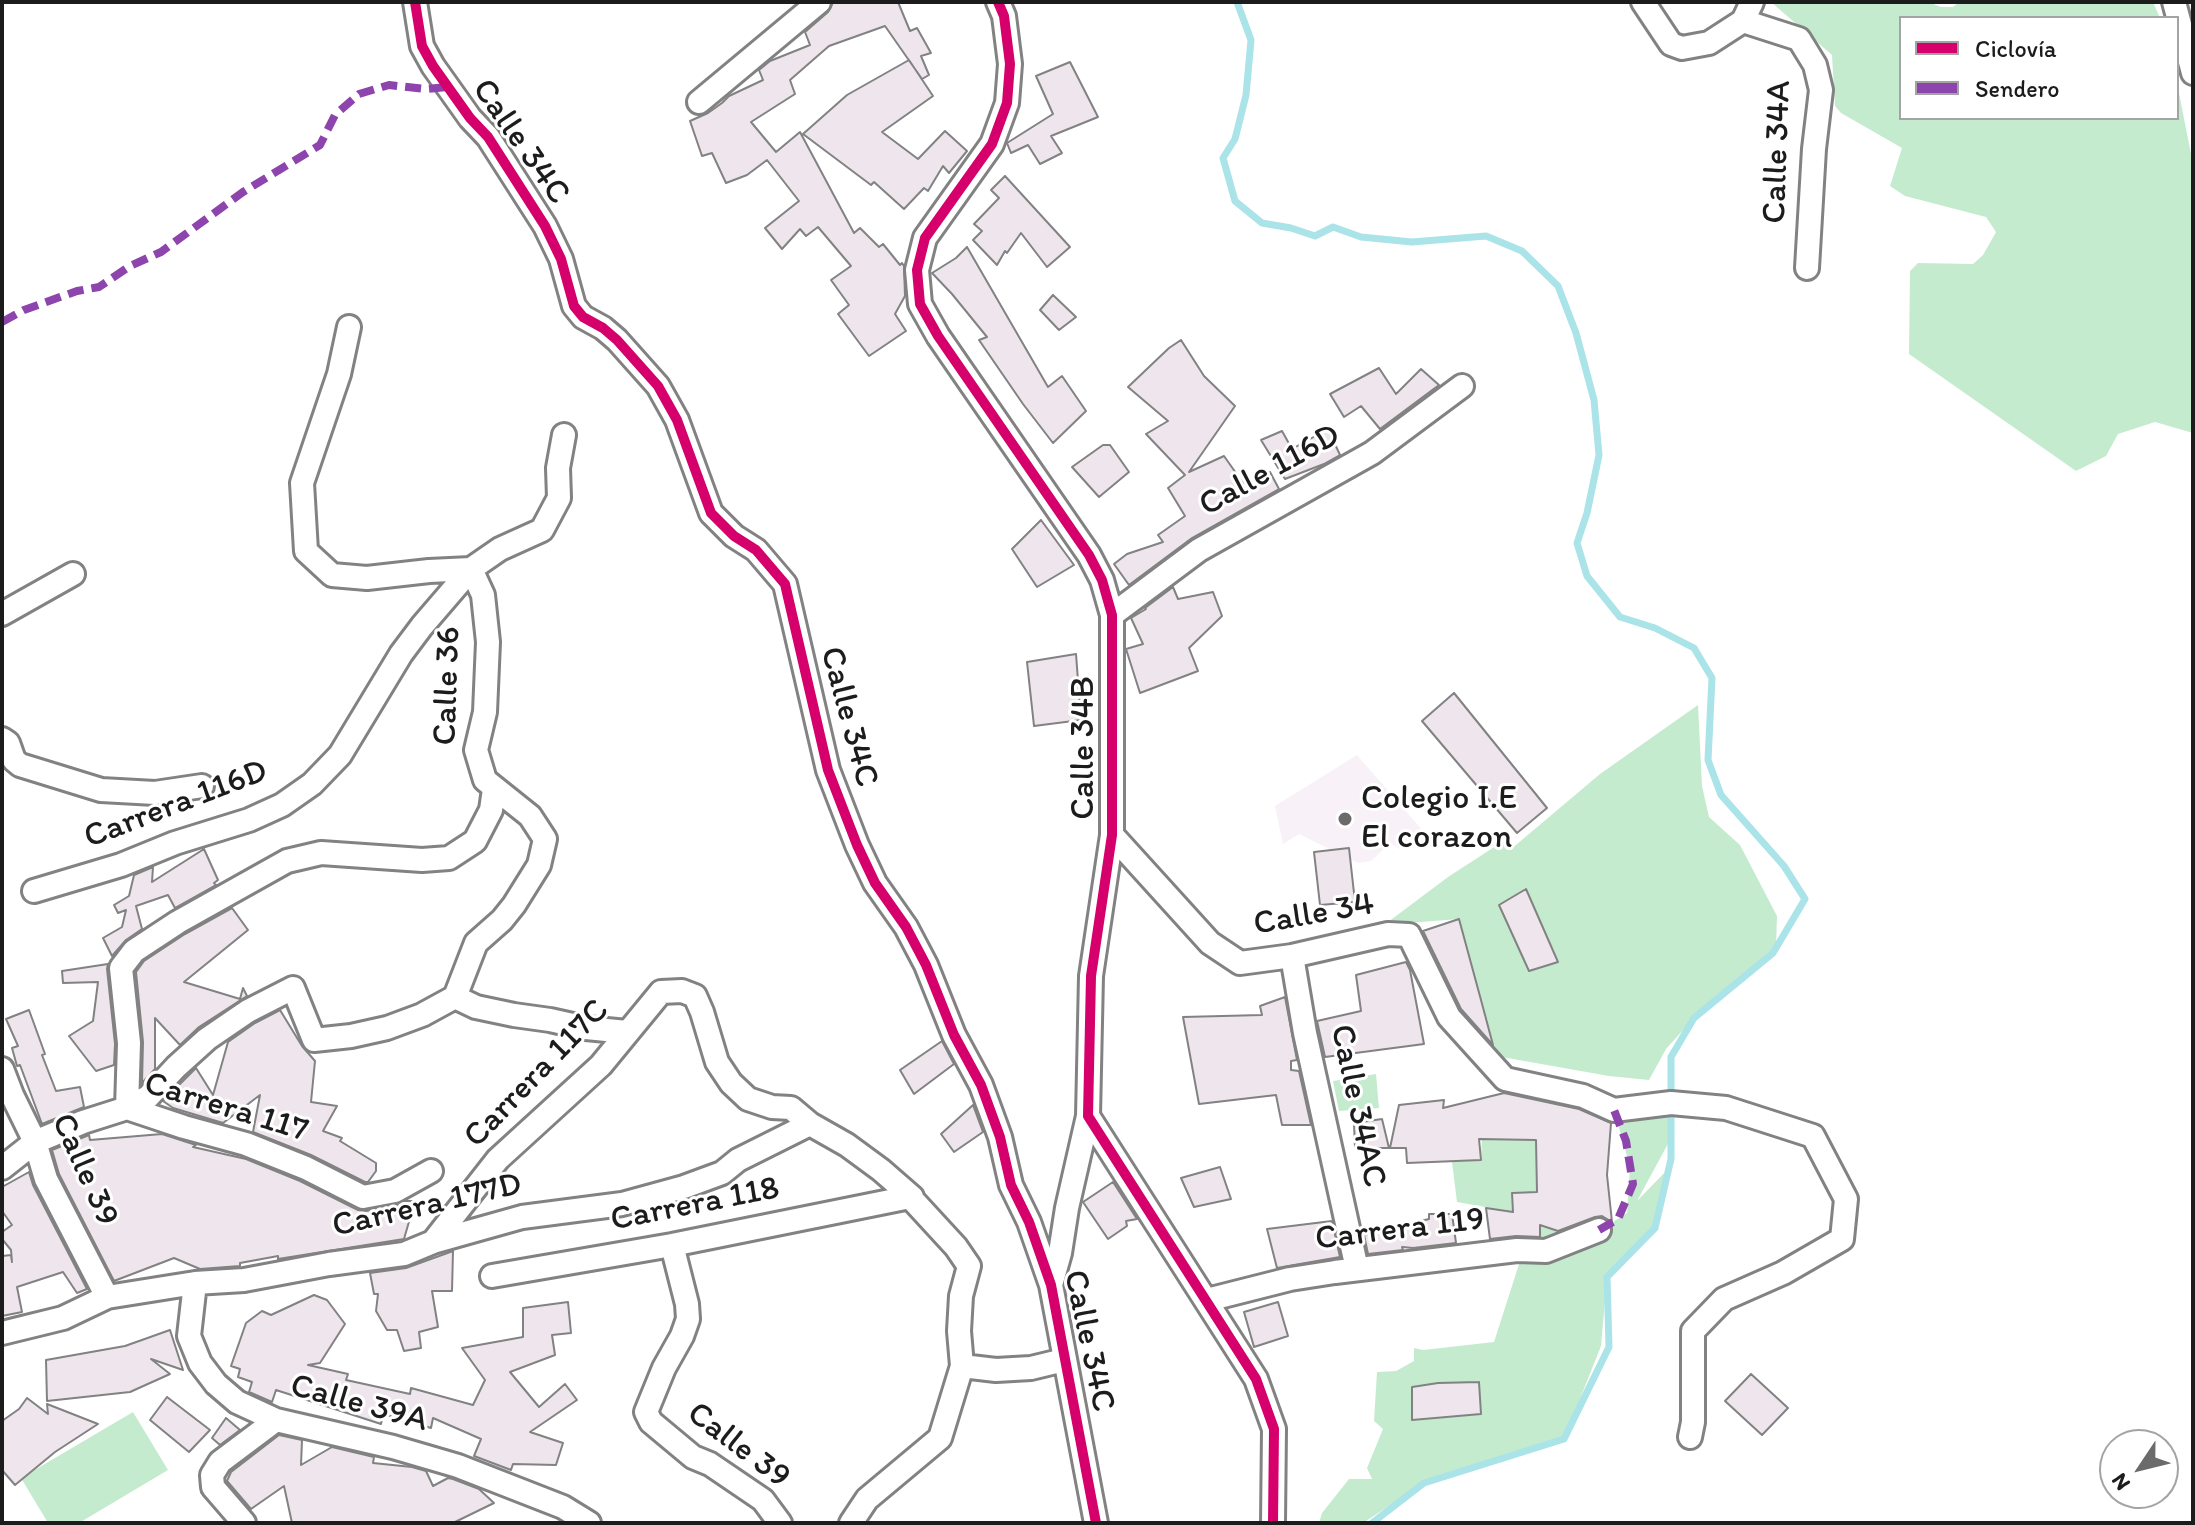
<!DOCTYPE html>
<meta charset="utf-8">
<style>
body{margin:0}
#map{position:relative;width:2195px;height:1525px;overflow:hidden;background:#fff;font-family:Itim,sans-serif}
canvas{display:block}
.frame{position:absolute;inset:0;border:4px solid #1c1c1c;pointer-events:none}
.legend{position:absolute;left:1899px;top:16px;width:280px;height:104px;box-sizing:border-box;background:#fff;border:2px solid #a4a4a4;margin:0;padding:10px 14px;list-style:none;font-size:24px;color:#1c1c1c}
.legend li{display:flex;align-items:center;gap:16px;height:40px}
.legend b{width:40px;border:2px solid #a4a4a4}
.north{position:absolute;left:2099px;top:1429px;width:80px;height:80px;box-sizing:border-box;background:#fff;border:2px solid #a4a4a4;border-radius:50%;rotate:235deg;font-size:22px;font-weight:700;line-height:32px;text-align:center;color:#1c1c1c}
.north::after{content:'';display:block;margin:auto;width:28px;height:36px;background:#6b6b6b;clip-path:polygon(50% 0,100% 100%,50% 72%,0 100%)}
</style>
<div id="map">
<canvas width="2195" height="1525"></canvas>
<div class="frame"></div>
<ul class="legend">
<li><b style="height:10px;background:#d6006c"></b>Ciclovía</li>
<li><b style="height:10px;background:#8e44ad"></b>Sendero</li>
</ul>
<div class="north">N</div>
</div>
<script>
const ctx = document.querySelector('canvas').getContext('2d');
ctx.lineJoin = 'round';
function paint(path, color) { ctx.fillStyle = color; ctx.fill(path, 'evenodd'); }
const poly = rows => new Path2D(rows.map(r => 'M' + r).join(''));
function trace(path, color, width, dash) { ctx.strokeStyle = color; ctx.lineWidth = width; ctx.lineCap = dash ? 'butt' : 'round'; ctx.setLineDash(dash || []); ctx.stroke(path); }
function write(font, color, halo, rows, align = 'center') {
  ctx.font = font + ' Itim,sans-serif'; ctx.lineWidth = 6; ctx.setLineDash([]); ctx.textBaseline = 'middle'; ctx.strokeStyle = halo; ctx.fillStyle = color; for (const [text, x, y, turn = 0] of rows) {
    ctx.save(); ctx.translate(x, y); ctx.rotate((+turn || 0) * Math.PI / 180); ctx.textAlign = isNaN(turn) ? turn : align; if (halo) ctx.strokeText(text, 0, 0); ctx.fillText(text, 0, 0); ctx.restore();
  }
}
paint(poly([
 [1357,755,1423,831,1400,849,1390,843,1371,861,1358,863,1299,834,1283,844,1275,806]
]), '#f8f1f7');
paint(poly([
 [1771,2,1928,2,1941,7,1953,7,1959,2,2153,2,2160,18,1901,18,1901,118,2177,118,2177,83,2193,164,2193,433,2155,422,2118,434,2106,456,2076,471,1909,354,1910,271,1918,263,1973,264,1983,255,1996,232,1986,217,1905,196,1890,186,1902,148,1841,113,1835,106,1832,55],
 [1698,705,1702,786,1709,817,1740,845,1777,916,1776,947,1694,1018,1666,1049,1649,1080,1609,1076,1496,1056,1459,919,1384,925,1448,877,1505,840,1510,850,1600,774],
 [1526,889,1559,962,1530,971,1500,905],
 [1376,1074,1379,1108,1339,1111,1333,1081],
 [1670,1104,1670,1140,1637,1201,1669,1168,1655,1228,1607,1277,1601,1346,1564,1439,1424,1483,1363,1523,1319,1523,1322,1513,1349,1479,1372,1479,1367,1468,1383,1429,1374,1421,1377,1372,1396,1371,1414,1361,1414,1348,1423,1350,1494,1342,1521,1258,1599,1231,1627,1213,1630,1167,1614,1110],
 [1506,1133,1507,1140,1535,1140,1537,1162,1558,1156,1560,1231,1573,1236,1541,1243,1538,1193,1513,1212,1457,1202,1452,1162,1481,1160,1482,1136],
 [133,1412,168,1470,79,1523,48,1523,21,1478]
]), '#c5ebcf');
trace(poly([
 [1237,2,1251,40,1246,95,1235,139,1223,158,1235,201,1262,223,1291,228,1315,236,1333,227,1361,237,1412,242,1486,236,1522,251,1558,286,1576,333,1594,400,1599,455,1587,513,1577,543,1587,576,1620,617,1655,628,1694,648,1712,678,1708,760,1721,795,1784,866,1805,899,1773,953,1694,1018,1671,1057,1671,1159,1655,1228,1607,1277,1609,1347,1564,1439,1424,1483,1372,1523]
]), '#aae3e8', 7);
const building = poly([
 [833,2,898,2,910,31,917,28,931,53,921,56,929,75,922,79,885,26,829,46,790,80,795,94,751,122,776,152,800,132,854,233,860,228,879,247,883,244,900,265,902,263,904,266,905,296,895,314,906,331,869,356,838,314,849,305,831,280,851,266,818,227,806,236,800,229,782,249,765,228,799,201,767,160,747,175,726,183,712,153,702,156,690,121,708,113,722,103,729,96,763,80,759,70,770,61,810,45,805,32,828,12,833,2],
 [909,60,933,96,882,132,918,159,945,131,967,151,949,173,943,166,928,191,924,188,904,209,874,182,871,185,803,134,847,95,909,60],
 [1070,62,1098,117,1051,136,1062,153,1040,164,1028,145,1011,153,1007,143,1053,114,1036,76,1070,62],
 [1005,176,1070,247,1047,267,1021,233,1007,253,1005,251,997,265,973,240,982,231,974,224,999,198,991,190,1005,176],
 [967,247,1048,387,1062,376,1086,411,1053,443,1023,404,979,340,987,337,952,294,932,273,956,258,967,247],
 [1053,295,1076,317,1059,330,1040,310,1053,295],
 [1181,340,1204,376,1235,406,1189,472,1224,456,1243,483,1270,472,1279,489,1192,538,1129,585,1114,564,1127,554,1163,542,1158,535,1185,516,1168,488,1185,475,1146,434,1168,421,1128,387,1169,348,1181,340],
 [1379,368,1396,394,1421,369,1439,385,1380,429,1361,406,1344,417,1330,394,1379,368],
 [1328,429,1340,455,1324,464,1285,479,1261,440,1282,431,1292,449,1328,429],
 [1103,445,1110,445,1129,472,1099,497,1072,467,1103,445],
 [1041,520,1074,565,1037,587,1012,549,1041,520],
 [1173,587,1178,599,1213,592,1222,616,1189,648,1198,671,1140,693,1126,649,1143,644,1131,618,1146,609,1145,608,1173,587],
 [1076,654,1081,720,1034,726,1027,662,1076,654],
 [1454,693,1547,808,1517,833,1422,721,1454,693],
 [1349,848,1355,902,1320,905,1314,852,1349,848],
 [204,849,218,880,214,883,216,885,175,908,168,895,136,906,142,929,126,940,112,956,103,938,122,927,126,910,118,913,114,905,129,896,134,875,153,867,152,882,204,849],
 [1526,889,1558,962,1529,971,1499,905,1526,889],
 [232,908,248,930,184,982,240,999,243,988,247,996,199,1027,180,1045,155,1018,155,1069,142,1083,143,1042,136,972,144,961,185,934,232,908],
 [1459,919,1481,1000,1493,1045,1461,1009,1423,931,1459,919],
 [1406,962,1410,970,1424,1044,1325,1057,1317,1021,1361,1011,1356,975,1406,962],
 [108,964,107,969,115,1044,114,1065,96,1071,69,1036,93,1021,98,982,63,983,62,971,108,964],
 [1285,997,1297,1060,1291,1061,1291,1070,1299,1071,1311,1125,1282,1125,1276,1095,1199,1104,1183,1017,1262,1015,1260,1006,1285,997],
 [29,1010,45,1054,42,1055,56,1091,80,1087,84,1107,42,1124,20,1065,17,1066,12,1048,18,1046,6,1019,29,1010],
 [280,1010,302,1046,315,1061,311,1102,337,1106,323,1131,342,1138,340,1141,376,1163,376,1171,368,1182,365,1182,311,1155,253,1132,260,1095,223,1123,173,1108,163,1101,196,1068,213,1095,228,1042,255,1023,280,1010],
 [942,1041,954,1064,914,1094,900,1070,942,1041],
 [1504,1093,1579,1109,1611,1123,1607,1175,1612,1222,1602,1216,1595,1217,1558,1231,1540,1225,1540,1237,1516,1236,1490,1239,1486,1208,1513,1212,1512,1193,1537,1192,1536,1140,1479,1139,1481,1160,1407,1163,1406,1148,1390,1148,1399,1105,1444,1100,1443,1108,1504,1093],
 [973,1105,983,1132,954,1152,941,1134,973,1105],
 [1382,1119,1389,1148,1355,1148,1354,1123,1382,1119],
 [162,1134,196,1145,193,1147,246,1159,300,1181,358,1210,366,1211,398,1205,406,1201,415,1201,404,1239,278,1259,278,1256,240,1263,240,1266,200,1269,174,1258,114,1281,59,1174,52,1150,89,1135,90,1140,162,1134],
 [1220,1167,1231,1199,1194,1207,1181,1178,1220,1167],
 [29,1172,33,1185,87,1289,77,1293,63,1272,17,1287,22,1312,2,1316,2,1256,11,1255,12,1262,11,1250,2,1239,2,1232,12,1225,2,1211,2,1187,29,1172],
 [1113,1182,1137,1219,1126,1221,1127,1226,1108,1239,1083,1202,1113,1182],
 [1429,1214,1452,1214,1456,1243,1413,1248,1402,1247,1403,1250,1368,1254,1364,1235,1429,1219,1429,1214],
 [1332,1221,1340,1257,1277,1268,1267,1229,1332,1221],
 [453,1251,452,1291,432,1291,438,1327,419,1332,421,1348,404,1351,397,1330,387,1330,376,1311,378,1294,374,1294,370,1273,406,1268,453,1251],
 [314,1295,327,1300,345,1324,320,1363,308,1365,348,1374,346,1380,410,1394,411,1388,473,1405,485,1380,462,1348,523,1337,523,1308,568,1302,571,1333,552,1335,555,1355,510,1372,539,1407,565,1384,577,1400,530,1432,563,1443,556,1465,513,1464,511,1470,474,1456,481,1439,433,1418,431,1428,383,1414,381,1424,276,1390,272,1402,249,1392,252,1382,238,1377,240,1369,231,1366,246,1323,262,1311,271,1315,314,1295],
 [1278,1302,1288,1336,1254,1347,1244,1312,1278,1302],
 [170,1330,183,1370,151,1359,170,1374,130,1392,47,1401,46,1360,125,1346,170,1330],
 [1751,1374,1788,1408,1762,1435,1725,1401,1751,1374],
 [1479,1382,1481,1414,1412,1420,1412,1387,1438,1383,1479,1382],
 [167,1397,210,1430,189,1452,150,1420,167,1397],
 [27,1398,48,1414,47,1404,98,1424,55,1452,15,1485,2,1470,2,1421,19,1409,27,1398],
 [226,1418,240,1430,220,1445,212,1438,226,1418],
 [279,1435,302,1440,301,1465,332,1447,374,1457,373,1463,412,1467,426,1471,433,1486,448,1478,453,1479,479,1489,494,1503,453,1523,292,1523,284,1486,251,1509,227,1481,231,1472,279,1435]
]);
paint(building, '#eee6ec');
trace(building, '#828282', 2);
const street = poly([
 [415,2,422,46,433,66,470,118,488,137,545,226,561,259,574,306,583,317,603,328,617,340,658,386,677,420,711,513,734,536,756,550,785,584,828,770,857,845,875,883,906,927,926,965,954,1035,981,1085,1000,1137,1011,1185,1029,1222,1051,1285,1096,1523],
 [998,2,1004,16,1010,64,1007,103,992,144,925,238,917,270,920,304,938,336,1089,555,1102,580,1112,615,1112,835,1091,976,1088,1116,1256,1379,1274,1429,1273,1523],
 [1643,2,1671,44,1682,48,1709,43,1743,21,1799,39,1815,65,1821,90,1814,149,1807,268],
 [2174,2,2193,73],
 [1743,21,1752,2],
 [699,102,819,2],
 [349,327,339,374,302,483,306,551,332,575,367,578,429,571,471,569],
 [2,614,73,574],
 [1112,615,1199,550,1372,453,1462,386],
 [2,739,8,743,14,760,20,765,101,790,155,793,202,786],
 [1112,835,1210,943,1240,963,1292,956,1388,934,1409,935,1449,1017,1505,1079,1583,1096,1614,1110,1671,1103,1726,1108,1813,1136,1846,1199,1842,1239,1783,1273,1724,1299,1693,1331,1693,1422,1690,1437],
 [34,891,121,865,175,843,249,820,282,805,312,784,340,755,401,654,422,626,471,569],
 [1292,956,1305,1033,1357,1269],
 [455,997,476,943,502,920,514,905,539,865,545,839,530,816,485,780,476,750,485,712,488,642,483,595,471,569,500,549,542,530,559,498,558,468,564,435],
 [455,997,476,1007,514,1015,550,1020,586,1028,627,1032],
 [2,1069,12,1095,35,1142,46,1179,107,1297],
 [127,1108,129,1043,121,968,134,951,178,922,287,861,321,853,422,860,449,858,475,841,491,810,494,789],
 [127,1108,184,1127,246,1144,306,1168,363,1197,395,1191,431,1171],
 [2,1168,35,1142,83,1122,127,1108,148,1097,176,1067,207,1039,248,1011,293,988,314,1040,351,1036,387,1028,422,1015,455,997],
 [433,1242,498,1159,601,1065,661,992,682,991,695,996,702,1012,717,1062,731,1083,748,1099,772,1107,791,1108,810,1124,847,1145,881,1170,912,1197,910,1197,956,1247,969,1266,961,1296,959,1331,962,1366,940,1438,867,1499,851,1523],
 [672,1245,687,1304,688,1319,682,1336,664,1368,646,1412,651,1422,693,1457,710,1464,763,1500,780,1523],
 [492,1276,672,1245,910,1197],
 [195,1283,189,1336,200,1363,216,1384,237,1402,276,1420,393,1447,458,1466,563,1507,589,1523],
 [1051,1285,1060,1253,1067,1208,1088,1116],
 [1207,1300,1290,1279,1335,1272,1517,1250,1546,1251,1599,1230],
 [2,1333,63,1318,107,1297,195,1283,244,1280,329,1264,404,1254,433,1242,522,1217,622,1204,684,1187,722,1173,738,1160,810,1124],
 [962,1366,996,1370,1031,1368,1064,1360],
 [244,1523,213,1487,212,1475,220,1462,276,1420]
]);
trace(street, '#828282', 28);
trace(street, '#fff', 22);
trace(poly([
 [2,322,24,310,77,291,99,287,130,266,161,252,243,192,320,145,335,115,359,94,389,85,425,89,448,87],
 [1599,1230,1618,1219,1633,1184,1626,1141,1614,1110]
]), '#8e44ad', 8, [16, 8]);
trace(poly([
 [415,2,422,46,433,66,470,118,488,137,545,226,561,259,574,306,583,317,603,328,617,340,658,386,677,420,711,513,734,536,756,550,785,584,828,770,857,845,875,883,906,927,926,965,954,1035,981,1085,1000,1137,1011,1185,1029,1222,1051,1285,1096,1523],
 [998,2,1004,16,1010,64,1007,103,992,144,925,238,917,270,920,304,938,336,1089,555,1102,580,1112,615,1112,835,1091,976,1088,1116,1256,1379,1274,1429,1273,1523]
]), '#d6006c', 10);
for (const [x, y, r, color] of [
 [1345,819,8,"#6b6b6b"]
]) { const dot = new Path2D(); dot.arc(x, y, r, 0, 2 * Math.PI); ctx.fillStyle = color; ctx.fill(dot); trace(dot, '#fff', 3); }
write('34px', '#1c1c1c', '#fff', [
 ["Calle 34C",520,142,55],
 ["Calle 34A",1778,152,-88],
 ["Calle 116D",1270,471,-29],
 ["Calle 36",448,686,-88],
 ["Calle 34C",848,717,75],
 ["Calle 34B",1084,748,-90],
 ["Carrera 116D",176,805,-21],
 ["Calle 34",1314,915,-10],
 ["Carrera 117C",537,1074,-46],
 ["Calle 34AC",1357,1106,78],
 ["Carrera 117",226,1108,17],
 ["Calle 39",84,1170,66],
 ["Carrera 118",695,1205,-11],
 ["Carrera 177D",427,1206,-13],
 ["Carrera 119",1400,1230,-7],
 ["Calle 34C",1088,1341,78],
 ["Calle 39A",359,1404,15],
 ["Calle 39",738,1446,37]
]);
write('34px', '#1c1c1c', '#fff', [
 ["Colegio I.E",1361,799],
 ["El corazon",1361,838]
], 'left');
</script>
